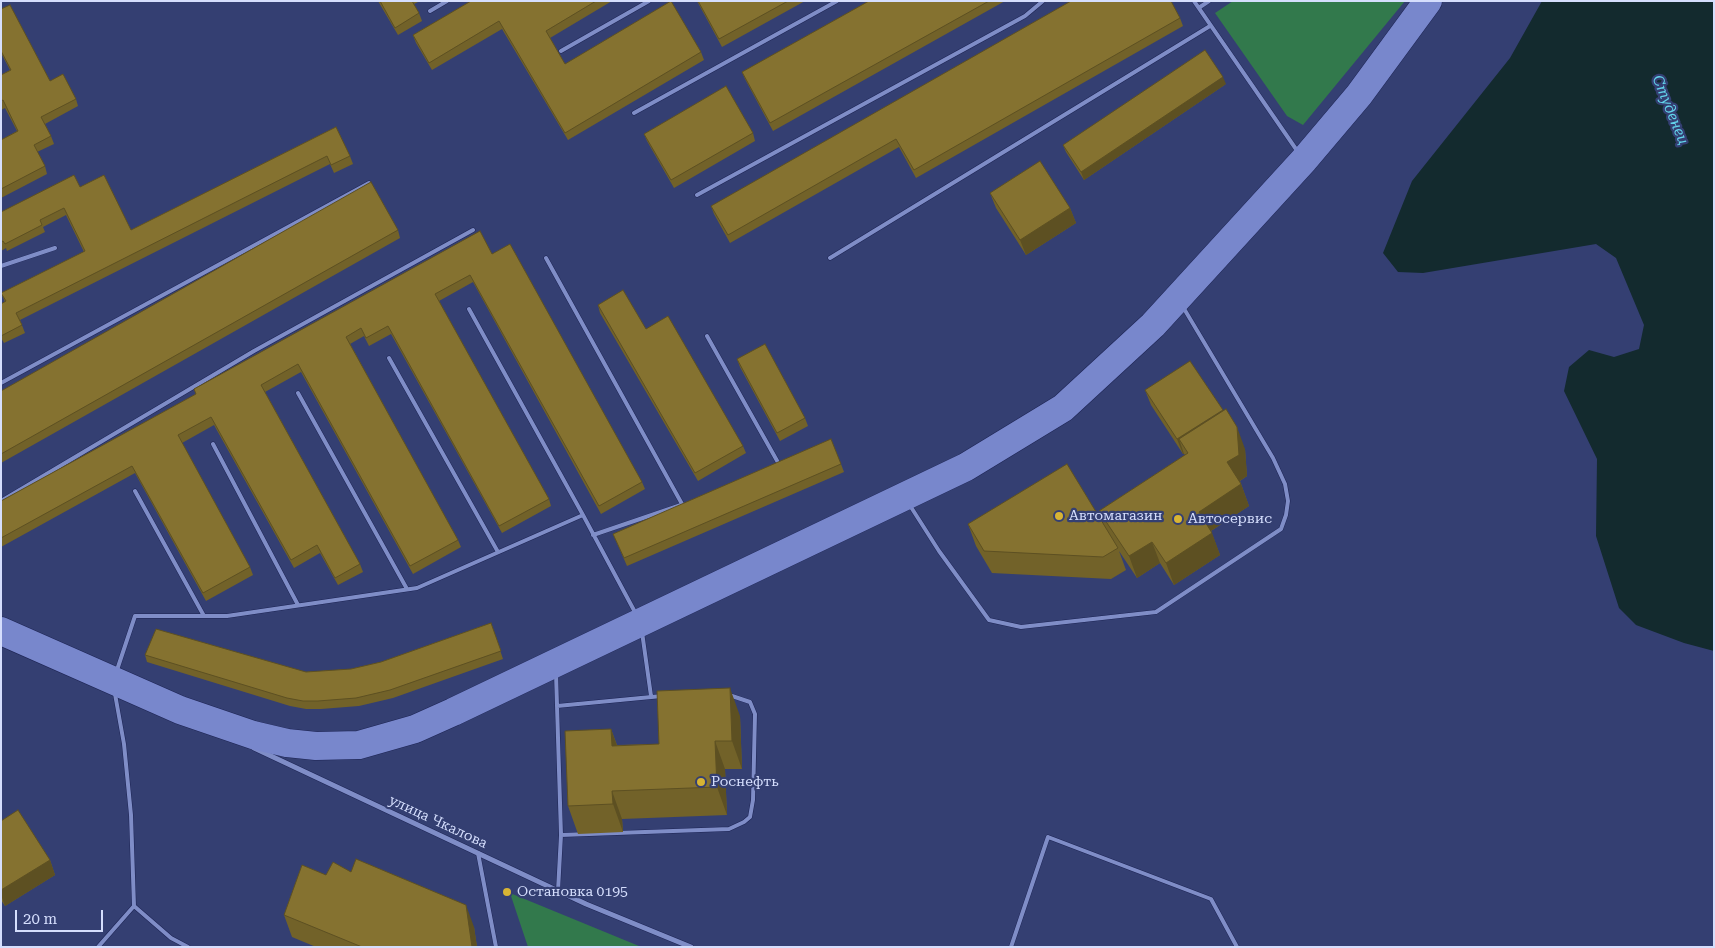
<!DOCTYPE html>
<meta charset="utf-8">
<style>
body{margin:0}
#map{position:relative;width:1715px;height:948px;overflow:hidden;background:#343f72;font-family:"Roboto Serif",serif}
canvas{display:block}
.frame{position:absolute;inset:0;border:2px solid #d5defd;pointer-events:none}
.scale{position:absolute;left:15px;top:910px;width:88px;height:22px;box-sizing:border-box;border:2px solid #d5defd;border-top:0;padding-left:6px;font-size:15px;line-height:18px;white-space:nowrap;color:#d5defd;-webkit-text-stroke:4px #343f72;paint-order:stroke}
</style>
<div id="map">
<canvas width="1715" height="948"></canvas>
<div class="frame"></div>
<div class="scale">20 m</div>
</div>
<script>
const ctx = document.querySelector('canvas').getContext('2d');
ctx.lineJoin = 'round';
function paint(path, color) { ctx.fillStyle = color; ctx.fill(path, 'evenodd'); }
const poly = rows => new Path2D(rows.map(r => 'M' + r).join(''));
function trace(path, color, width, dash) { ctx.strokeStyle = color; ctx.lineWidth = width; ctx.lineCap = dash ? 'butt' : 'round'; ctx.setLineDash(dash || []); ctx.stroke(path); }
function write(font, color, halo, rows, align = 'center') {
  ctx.font = font + ' "Roboto Serif",serif'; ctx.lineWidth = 4.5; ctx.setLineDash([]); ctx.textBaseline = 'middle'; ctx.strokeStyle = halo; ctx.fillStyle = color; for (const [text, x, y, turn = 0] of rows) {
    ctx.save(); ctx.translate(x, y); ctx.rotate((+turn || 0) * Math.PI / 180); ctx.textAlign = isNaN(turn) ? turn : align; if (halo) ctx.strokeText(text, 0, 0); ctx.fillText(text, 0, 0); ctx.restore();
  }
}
paint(poly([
 [1233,1,1405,1,1303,125,1287,116,1215,13],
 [510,893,639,946,640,947,528,947]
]), '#32794c');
paint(poly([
 [1542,1,1714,1,1714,651,1684,643,1636,625,1619,608,1596,536,1597,459,1564,391,1569,367,1589,350,1614,357,1639,349,1644,325,1616,258,1596,244,1423,273,1398,272,1383,253,1412,181,1510,58]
]), '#132a2e');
const service = poly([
 [1194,1,1298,152],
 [1200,7,1209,1],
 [430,11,447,1],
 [561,51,649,1],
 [634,113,837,1],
 [697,195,1025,16,1043,1],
 [546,258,682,504],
 [830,258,1210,26],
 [1,266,55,248],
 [469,309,583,515],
 [707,336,780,466],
 [389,358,498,552],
 [1,383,369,183],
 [298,393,407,589],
 [213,444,298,605],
 [135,491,204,616],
 [1,501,254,351,473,230],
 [909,504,939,551,989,620,1021,627,1156,612,1281,529,1286,515,1288,501,1285,484,1273,458,1183,307],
 [593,535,681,505],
 [642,632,651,696],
 [117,670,135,616,227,616,417,588,583,515,636,614],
 [556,673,561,835,558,891],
 [557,706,662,696],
 [561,835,729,829,744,822,750,817,753,800,755,714,750,702,729,695],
 [478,853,496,947],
 [134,906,171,938,188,947],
 [98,947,134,906,131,815,124,744,115,694],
 [1011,947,1048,837,1211,899,1237,947]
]);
const minor = poly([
 [254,748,586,904,691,947]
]);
const secondary = poly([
 [1,631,180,710,253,735,287,743,316,746,359,745,415,729,453,712,966,467,1063,408,1153,325,1304,160,1359,95,1428,1]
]);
trace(service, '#1d2454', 5);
trace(minor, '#1d2454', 6);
trace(secondary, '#1d2454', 29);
trace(service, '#7f8dc7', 4);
trace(minor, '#7f8dc7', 5);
trace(secondary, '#7887cc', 28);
paint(poly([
 [378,1,412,1,419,13,422,21,398,35],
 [412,1,420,1,414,4],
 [471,1,612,1,550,38,565,64,701,52,704,60,568,140,502,29,432,70,416,43,413,35],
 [697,1,805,1,722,47],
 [869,1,1005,1,773,131,745,79,742,72],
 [1,9,50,81,76,99,78,106,45,124,51,136,54,144,37,152,45,166,47,174,1,198,1,140,17,131,5,108,1,110,1,75,10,70,1,53],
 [1180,18,1183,26,916,178,899,147,730,243,714,214,711,206],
 [1226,84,1084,180,1066,152,1063,145],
 [336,127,350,156,353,164,334,173,330,164,20,320,25,333,4,343,1,338,1,304,5,302,1,293,84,252,66,215,43,227,45,232,7,251,6,248,1,251,1,212,80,187,131,230],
 [753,133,755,141,674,188,647,141,644,134],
 [990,193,1070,208,1076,223,1026,255,996,208],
 [398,230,400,238,1,463,1,391],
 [492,254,642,482,645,489,601,514,473,282,439,301,549,499,551,506,502,533,391,334,369,346,364,336,350,344,458,540,461,547,413,574,301,372,265,392,360,564,363,572,338,585,320,553,294,568,214,425,182,443,250,567,253,575,206,601,135,473,1,547,1,501,196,394,194,389],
 [598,305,646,329,743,446,746,453,698,481,600,313],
 [737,359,805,418,808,426,780,441,740,367],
 [1145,390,1245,449,1247,476,1240,481,1249,506,1211,531,1220,555,1174,585,1160,563,1137,578,1119,551,1126,570,1111,579,992,573,976,546,968,524,1104,526,1099,511,1185,455,1184,454,1183,454,1151,405],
 [841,464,844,472,627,566,613,534],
 [491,623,503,659,393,698,359,706,321,709,306,709,290,706,147,662,145,655,306,672,351,669,381,662],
 [740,716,742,769,725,769,727,815,622,819,623,832,578,834,568,806,611,729,617,745,659,744],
 [1,821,50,860,55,875,5,906,1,900],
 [351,872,474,927,477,947,316,947,292,937,284,915,326,875]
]), '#726229');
paint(poly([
 [1223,77,1226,84,1084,180,1081,172],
 [1070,208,1076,223,1026,255,1020,240],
 [1223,410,1228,425,1179,439,1184,454,1183,454,1177,439],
 [1237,427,1245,449,1247,476,1235,484,1227,462],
 [1241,484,1249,506,1206,534,1199,512],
 [1212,533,1220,555,1174,585,1166,563],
 [1152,542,1160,563,1137,578,1129,556],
 [730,688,740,716,742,769,732,741],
 [611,729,621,757,612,746],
 [715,741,725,769,727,815,717,787],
 [612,791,622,819,623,832,613,804],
 [50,860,55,875,5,906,1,895,1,890],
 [466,905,474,927,477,947,472,947]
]), '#5d5022');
const building = poly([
 [380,1,412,1,419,13,395,28,380,1],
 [471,1,596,1,546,31,565,64,671,1,701,52,565,133,499,21,429,63,413,35,471,1],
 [698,1,788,1,719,39,698,1],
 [869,1,989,1,770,123,742,72,869,1],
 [1071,1,1171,1,1180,18,914,170,896,139,728,235,711,206,1071,1],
 [10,5,50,81,63,74,76,99,41,117,51,136,34,145,45,166,1,189,1,140,18,131,3,100,1,101,1,75,11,70,1,51,1,9,10,5],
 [1205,50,1223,77,1081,172,1063,145,1205,50],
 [726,86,753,133,671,180,644,134,726,86],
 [336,127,350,156,331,165,327,156,16,313,22,325,1,336,1,304,6,301,1,293,85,251,64,208,40,220,42,225,5,244,3,241,1,242,1,212,74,175,80,187,104,175,131,230,336,127],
 [1040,161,1070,208,1020,240,990,193,1040,161],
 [371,182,398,230,1,454,1,391,371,182],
 [480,231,492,254,510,244,642,482,599,506,470,275,435,294,549,499,499,526,388,326,366,338,361,328,346,337,458,540,410,566,298,364,261,385,360,564,335,578,317,545,291,560,211,417,178,435,250,567,203,593,132,466,1,538,1,501,196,394,194,389,480,231],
 [623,290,646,329,668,316,743,446,695,473,598,305,623,290],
 [765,344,805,418,777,433,737,359,765,344],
 [1190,361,1223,410,1177,439,1145,390,1190,361],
 [1226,409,1237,427,1239,455,1227,462,1241,484,1199,512,1212,533,1166,563,1152,542,1129,556,1099,511,1188,453,1179,439,1226,409],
 [831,439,841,464,624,558,613,534,831,439],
 [1067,464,1118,548,1103,557,984,551,968,524,1067,464],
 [491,623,501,651,390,690,356,698,318,701,303,701,287,698,145,655,156,629,306,672,351,669,381,662,491,623],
 [730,688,732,741,715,741,717,787,612,791,613,804,568,806,565,731,611,729,612,746,659,744,657,691,730,688],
 [18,810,50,860,1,890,1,821,18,810],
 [356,859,466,905,472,947,362,947,284,915,302,865,326,875,333,862,351,872,356,859]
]);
paint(building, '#857230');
trace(building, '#5d5022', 1);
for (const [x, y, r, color] of [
 [1059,516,5,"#d7b434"],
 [1178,519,5,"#d7b434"],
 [701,782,5,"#d7b434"],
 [507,892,5,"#d7b434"]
]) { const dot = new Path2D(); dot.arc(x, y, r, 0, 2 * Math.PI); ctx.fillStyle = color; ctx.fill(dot); trace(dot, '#343f72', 2); }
write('14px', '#d5defd', '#343f72', [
 ["Автомагазин",1069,516],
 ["Автосервис",1188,519],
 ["Роснефть",711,782],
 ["Остановка 0195",517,892]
], 'left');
write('14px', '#d5defd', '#343f72', [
 ["улица Чкалова",438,822,25]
]);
write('italic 15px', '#62d3ea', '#343f72', [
 ["Студенец",1670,110,68]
]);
</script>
